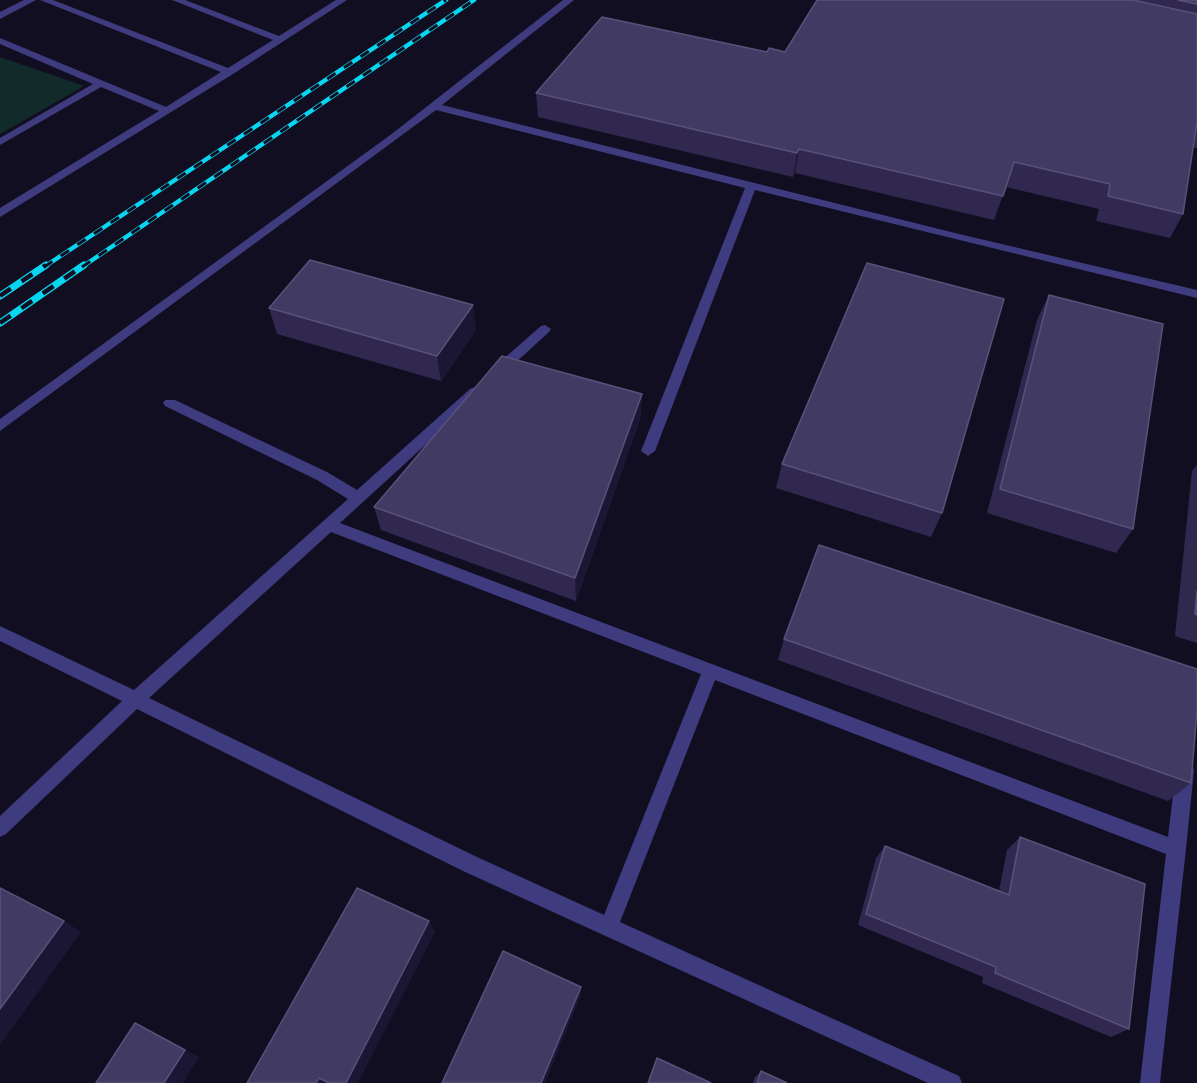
<!DOCTYPE html>
<style>
body{margin:0}
canvas{display:block;background:#120e21}
</style>
<canvas width="1197" height="1083"></canvas>
<script>
const ctx = document.querySelector('canvas').getContext('2d');
ctx.lineJoin = 'round';
function paint(path, color) { ctx.fillStyle = color; ctx.fill(path, 'evenodd'); }
const poly = rows => new Path2D(rows.map(r => 'M' + r).join(''));
function trace(path, color, width, dash) { ctx.strokeStyle = color; ctx.lineWidth = width; ctx.lineCap = dash ? 'butt' : 'round'; ctx.setLineDash(dash || []); ctx.stroke(path); }
paint(poly([
 [0,57,84,86,0,134]
]), '#112b2b');
paint(poly([
 [24,0,36,0,0,19,0,12,24,0],
 [40,0,53,0,228,68,273,40,172,0,185,0,279,36,336,0,347,0,233,74,0,217,0,208,159,111,101,87,0,145,0,138,93,84,0,44,0,38,166,107,221,72,40,0],
 [563,0,574,0,442,105,959,234,1197,290,1197,298,755,190,655,451,648,456,641,451,745,188,436,110,0,431,0,419,393,133,563,0],
 [545,325,551,329,549,332,502,375,492,375,490,372,492,369,541,326,545,325],
 [475,387,480,389,482,392,480,395,340,523,1168,837,1176,770,1179,764,1185,762,1191,764,1194,770,1186,849,1160,1083,1140,1083,1166,854,715,680,620,922,959,1076,962,1083,928,1083,463,871,137,709,6,834,0,837,0,816,122,701,0,641,0,626,134,690,348,499,317,480,165,406,163,403,165,400,175,400,327,472,357,490,470,389,475,387],
 [331,532,701,674,604,915,477,857,149,698,331,532]
]), '#3e3b7f');
const railFar1 = poly([
 [44,267,446,0],
 [82,267,474,0]
]);
const rail = poly([
 [0,296,46,265],
 [0,323,84,265]
]);
trace(railFar1, '#08d6f1', 4.5);
trace(rail, '#08d6f1', 7);
trace(railFar1, '#120e21', 3, [10]);
trace(rail, '#120e21', 4.5, [13]);
paint(poly([
 [817,0,1197,0,1197,148,1193,148,1183,214,1170,238,1096,221,1099,209,1006,187,994,220,795,173,793,177,538,117,536,93,767,52,785,52],
 [1049,295,1133,529,1116,553,987,513,1037,320],
 [269,308,476,330,441,381,277,334],
 [642,394,640,419,576,601,381,530,374,507],
 [782,464,942,513,931,537,776,488],
 [1197,465,1197,643,1175,636,1192,471],
 [784,639,1191,783,1168,801,778,660],
 [1020,837,1129,1029,1111,1037,982,983,983,977,858,925,876,858,885,846,999,891,1007,850],
 [761,1071,787,1083,753,1083,755,1077]
]), '#30284f');
paint(poly([
 [799,149,795,173,793,177,797,153],
 [473,305,476,330,441,381,437,356],
 [642,394,640,419,576,601,575,578],
 [64,921,81,932,0,1045,0,1009],
 [429,921,435,932,358,1083,346,1083],
 [581,987,581,995,545,1083,541,1083],
 [151,1031,199,1057,183,1083,164,1083],
 [319,1078,327,1083,316,1083]
]), '#1c1635');
const building = poly([
 [817,0,1133,0,1197,14,1197,122,1183,214,1108,196,1110,184,1014,162,1003,196,799,149,797,153,536,93,602,17,767,52,769,48,785,52,817,0],
 [1178,0,1197,0,1197,4,1178,0],
 [310,260,473,305,437,356,269,308,310,260],
 [867,263,1004,299,942,513,782,464,867,263],
 [1049,295,1163,324,1133,529,1000,489,1049,295],
 [502,356,642,394,575,578,374,507,502,356],
 [819,545,1197,669,1197,710,1191,783,784,639,819,545],
 [1197,591,1197,615,1195,614,1197,591],
 [1020,837,1145,884,1129,1029,995,973,996,967,866,914,885,846,1009,895,1020,837],
 [0,888,64,921,0,1009,0,888],
 [357,888,429,921,346,1083,329,1083,319,1078,316,1083,247,1083,357,888],
 [503,951,581,987,541,1083,442,1083,503,951],
 [135,1023,185,1050,164,1083,96,1083,135,1023],
 [657,1058,711,1083,648,1083,657,1058],
 [761,1071,787,1083,757,1083,761,1071]
]);
paint(building, '#413a62');
trace(building, '#59517a', 1.5);
</script>
